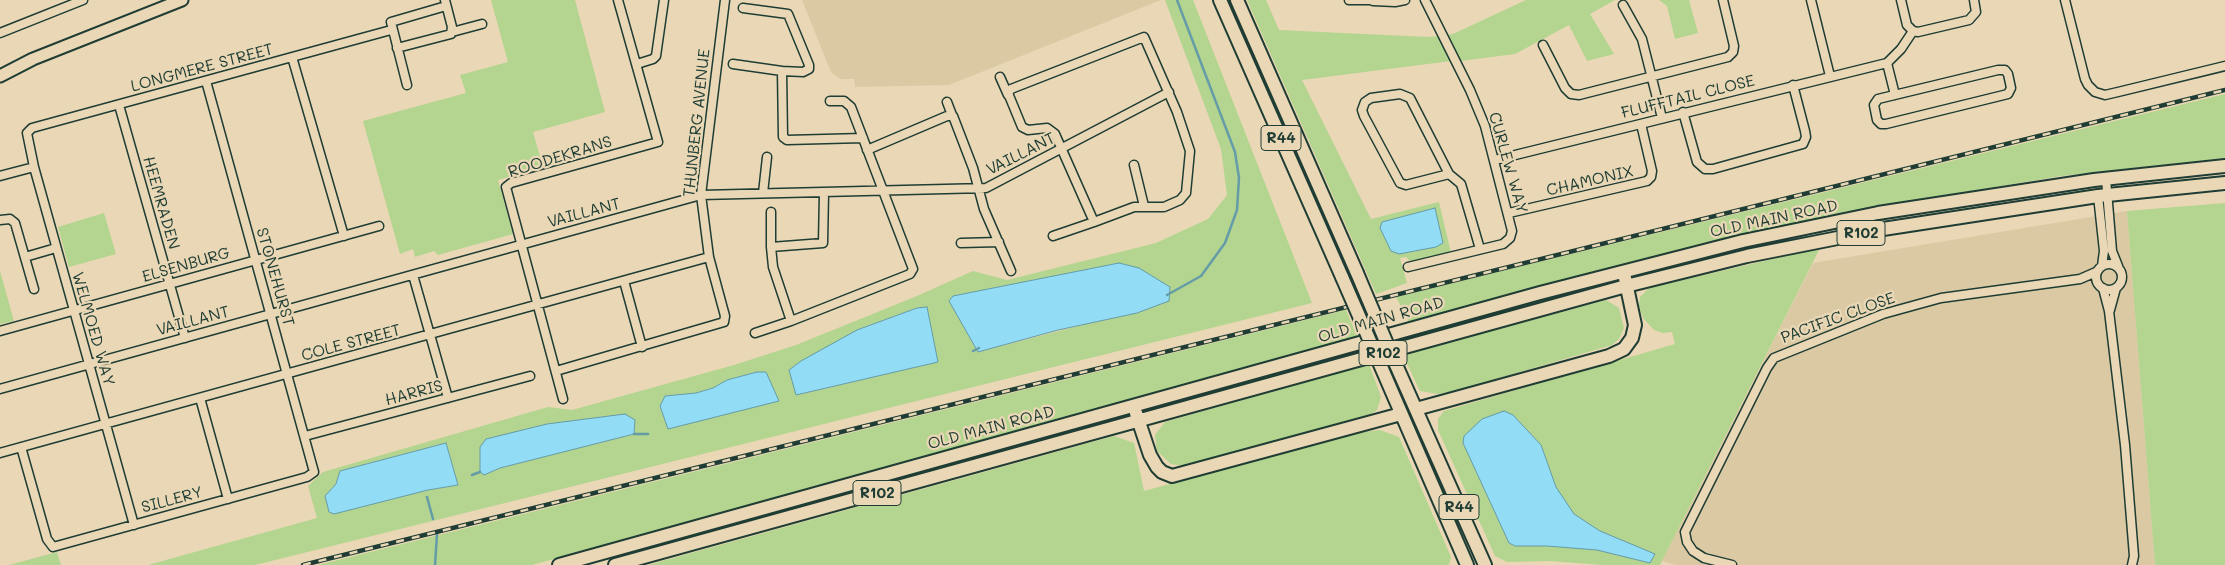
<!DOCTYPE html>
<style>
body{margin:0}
canvas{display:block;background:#e9d7b5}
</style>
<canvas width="2225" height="565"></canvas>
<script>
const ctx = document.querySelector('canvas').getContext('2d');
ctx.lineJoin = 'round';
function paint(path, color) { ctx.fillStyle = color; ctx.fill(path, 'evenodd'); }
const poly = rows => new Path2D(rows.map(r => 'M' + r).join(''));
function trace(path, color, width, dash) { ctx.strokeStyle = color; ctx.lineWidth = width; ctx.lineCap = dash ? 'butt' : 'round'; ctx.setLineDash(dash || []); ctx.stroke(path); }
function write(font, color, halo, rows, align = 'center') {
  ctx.font = font + ' Mali,sans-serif'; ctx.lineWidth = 4.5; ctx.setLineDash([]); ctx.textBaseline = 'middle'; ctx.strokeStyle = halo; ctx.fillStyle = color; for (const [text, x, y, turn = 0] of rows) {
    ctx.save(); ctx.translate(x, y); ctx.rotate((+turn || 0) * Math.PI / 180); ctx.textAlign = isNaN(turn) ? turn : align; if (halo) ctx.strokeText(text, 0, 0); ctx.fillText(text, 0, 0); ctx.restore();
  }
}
paint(poly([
 [802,0,1161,0,949,85,855,87,854,79,840,79,831,72],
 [2127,211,2155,565,1676,565,1662,561,1813,263]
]), '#dbc9a3');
paint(poly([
 [491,0,575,0,605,112,533,132,543,167,498,180,513,234,438,255,434,251,415,257,413,249,400,254,363,121,466,93,460,75,508,62],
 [1165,0,1193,0,1312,303,255,565,148,565,317,518,308,486,323,472,548,407,572,410,734,365,796,345,917,296,973,271,1007,280,1156,243,1208,219,1227,195,1221,149],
 [1119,263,1094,322,978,352,960,318,1102,267],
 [927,307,937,362,797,395,857,330,917,308],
 [757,372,727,412,668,429,665,396,696,393,713,388,727,380],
 [625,414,633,434,500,468,484,474,480,472,480,468],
 [446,443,458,485,428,490,325,496,336,484,340,471],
 [1247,0,1266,0,1279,30,1428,37,1438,36,1451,61,1302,80,1371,219,1439,202,1451,253,1412,263,1406,257,1400,258,1407,283,1376,294],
 [1526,0,1615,0,1590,14,1614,54,1587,61,1569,25,1515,54,1460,61,1446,35,1453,34],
 [1659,0,1689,0,1698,33,1675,39,1667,6],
 [2225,94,2225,158,2061,176,1845,212,1409,322,1396,297],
 [2225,203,2225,565,2155,565,2127,211],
 [104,213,116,254,69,267,58,227],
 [1820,248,1660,565,1602,565,1550,561,1507,562,1495,556,1438,430,1438,419,1444,411,1675,344,1672,332,1663,333,1654,330,1643,318,1639,306,1640,297,1649,288],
 [0,271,14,321,0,324],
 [1606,300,1619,308,1624,328,1619,339,1612,345,1455,391,1438,394,1420,391,1403,355],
 [1346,310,1357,336,532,565,318,565],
 [1369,364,1381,397,1377,410,1370,415,1184,466,1171,464,1157,451,1155,435,1165,422],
 [1380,430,1399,437,1451,557,1449,565,648,565,1114,436,1134,443,1144,491,1356,433],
 [57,552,61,565,9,565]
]), '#b3d58f');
const water = poly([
 [1435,208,1443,243,1436,247,1399,254,1391,251,1380,228,1382,222,1435,208],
 [1119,263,1139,268,1170,287,1169,301,1137,313,1058,330,978,352,949,301,953,296,1119,263],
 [927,307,938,362,796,395,789,370,801,361,857,330,917,308,927,307],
 [757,372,766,372,779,401,668,429,660,406,665,396,696,393,713,388,727,380,757,372],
 [1504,411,1513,415,1541,445,1556,487,1574,514,1600,531,1655,554,1650,563,1597,550,1547,546,1515,546,1509,543,1463,443,1464,436,1482,419,1504,411],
 [625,414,635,420,634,434,500,468,484,475,480,472,480,447,486,439,547,424,625,414],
 [446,443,458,485,428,490,334,514,329,512,325,496,336,484,340,471,446,443]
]);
paint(water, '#93dcf5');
trace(water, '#659ca8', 1);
trace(poly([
 [1167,295,1201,276,1225,243,1237,210,1239,178,1235,152,1177,0],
 [973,351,979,348],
 [634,434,648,434],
 [472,475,480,472],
 [427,497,433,519],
 [435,565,437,534]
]), '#659ca8', 2.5);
const street = poly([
 [1349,0,1373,0],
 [1811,0,1830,76],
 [1901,0,1907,25,1913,31,1918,32,1969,20,1976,12,1974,0],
 [2065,0,2085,79,2088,85,2095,92,2105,95,2118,92,2225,66],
 [1373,1,1395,2,1405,0],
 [1623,5,1642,39,1662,118],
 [743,8,788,14,809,65,809,69,803,72,782,71,783,137,787,140,863,138],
 [452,32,482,24],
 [0,33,83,0],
 [1543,45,1565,88,1571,94,1579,95,1728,57,1733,52,1734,46,1723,0],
 [397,48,451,34,452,27,445,0],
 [292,57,344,236],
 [1887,63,1895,95],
 [637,64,653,59,656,56,664,0],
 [733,64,782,71],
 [1998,70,2005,70,2008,74,2011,88,2008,94,1886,124,1881,124,1877,120,1874,105,1878,99,1998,70],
 [1000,77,1008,95],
 [407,85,391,22,446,6],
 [947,102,952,115],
 [119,105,185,338],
 [1683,112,1697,162,1705,169,1713,169,1803,144,1806,137,1805,131,1793,85],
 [867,150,947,116,953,116,973,168,984,209,1011,271],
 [1495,160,1887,63,1901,49,1913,31],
 [1134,165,1144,206],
 [1449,174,1406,185,1400,183,1364,116,1362,110,1365,102,1371,98,1400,94,1410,98,1449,174,1461,184,1480,249],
 [0,176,34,167],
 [2106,179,2112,251,2118,266],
 [763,193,767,157],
 [824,193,823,243,771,247,773,267,791,321,910,274,913,269,851,107,844,101,830,101],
 [2098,196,2104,251,2102,266],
 [771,212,771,247],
 [1509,213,1647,181,1651,177,1652,171,1641,124],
 [0,220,10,219,15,223,34,289],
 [1053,236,1094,222,1134,207,1164,207,1180,200,1186,193,1190,151,1177,112,1144,37,1011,89,1008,93,1022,127,1028,130,1047,128,1055,134,1094,222],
 [961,243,999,242],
 [25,257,56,248],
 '2096 277a13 13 0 1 1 26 0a13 13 0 1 1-26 0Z',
 [1408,267,1503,244,1510,238,1512,231,1485,126,1470,90,1425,0],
 [413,275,448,398],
 [624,281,642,347],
 [2103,288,2109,311,2125,445,2134,556,2132,565],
 [2110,310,2116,288],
 [0,331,379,226],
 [755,333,791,321],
 [556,371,724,322,725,316,709,257,701,195,725,0],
 [0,389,701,195,986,188,1169,92],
 [200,398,228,499],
 [563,399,506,187,511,183,658,142,618,0],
 [305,436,530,376],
 [21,447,47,539,53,547,307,477,314,472,206,81],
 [0,453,709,257],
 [134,525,34,167,27,133,32,128,391,30],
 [1732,565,1704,558,1693,551,1687,542,1685,532,1767,368,1774,358,1883,314,1941,298,2080,279,2096,272]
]);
const secondary = poly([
 [0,76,33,59,182,0]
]);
const primary = poly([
 [1220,0,1342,277],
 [1237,0,1357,273],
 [1393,358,1485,565],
 [1379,362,1467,565],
 [1416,409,1609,356,1624,349,1632,338,1635,325,1625,278],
 [1136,413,1150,455,1157,467,1162,472,1172,476,1401,414],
 [559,565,1540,293,1743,241,1878,213,2094,180,2225,166],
 [615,565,1626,286,1747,256,1883,229,2098,196,2225,183]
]);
trace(street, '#1f3d34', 11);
trace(secondary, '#1f3d34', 15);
trace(primary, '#1f3d34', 16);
trace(street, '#e9d7b5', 8);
trace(secondary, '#e9d7b5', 11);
trace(primary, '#e9d7b5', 12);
const rail = poly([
 [303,565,2225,90]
]);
trace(rail, '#1f3d34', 4.5);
trace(rail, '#e9d7b5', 2.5, [8]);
const primaryBridge = poly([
 [1357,273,1393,358],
 [1342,277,1379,362]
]);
trace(primaryBridge, '#1f3d34', 16, []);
trace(primaryBridge, '#e9d7b5', 12);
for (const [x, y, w] of [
 [1281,138,40],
 [1861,233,48],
 [1383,353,48],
 [877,493,48],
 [1459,507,40]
]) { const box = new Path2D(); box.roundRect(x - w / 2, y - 12.5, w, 25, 4); ctx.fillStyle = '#e9d7b5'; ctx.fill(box); trace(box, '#1f3d34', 1); }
write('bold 15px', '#1f3d34', null, [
 ["R44",1281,138],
 ["R102",1861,233],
 ["R102",1383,353],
 ["R102",877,493],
 ["R44",1459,507]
]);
write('16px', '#1f3d34', '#e9d7b5', [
 ["LONGMERE STREET",202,68,-15],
 ["FLUFFTAIL CLOSE",1688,97,-14],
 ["THUNBERG AVENUE",697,123,-84],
 ["VAILLANT",1021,154,-27],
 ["ROODEKRANS",560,157,-17],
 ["CURLEW WAY",1508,163,74],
 ["CHAMONIX",1590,181,-13],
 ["HEEMRADEN",161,203,74],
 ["VAILLANT",584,213,-15],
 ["OLD MAIN ROAD",1774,219,-12],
 ["ELSENBURG",186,265,-16],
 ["STONEHURST",275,277,74],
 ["PACIFIC CLOSE",1838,318,-20],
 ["OLD MAIN ROAD",1381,320,-16],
 ["VAILLANT",193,321,-15],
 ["WELMOED WAY",93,329,74],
 ["COLE STREET",351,343,-15],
 ["HARRIS",414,393,-15],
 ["OLD MAIN ROAD",991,428,-15],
 ["SILLERY",172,500,-15]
]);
</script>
